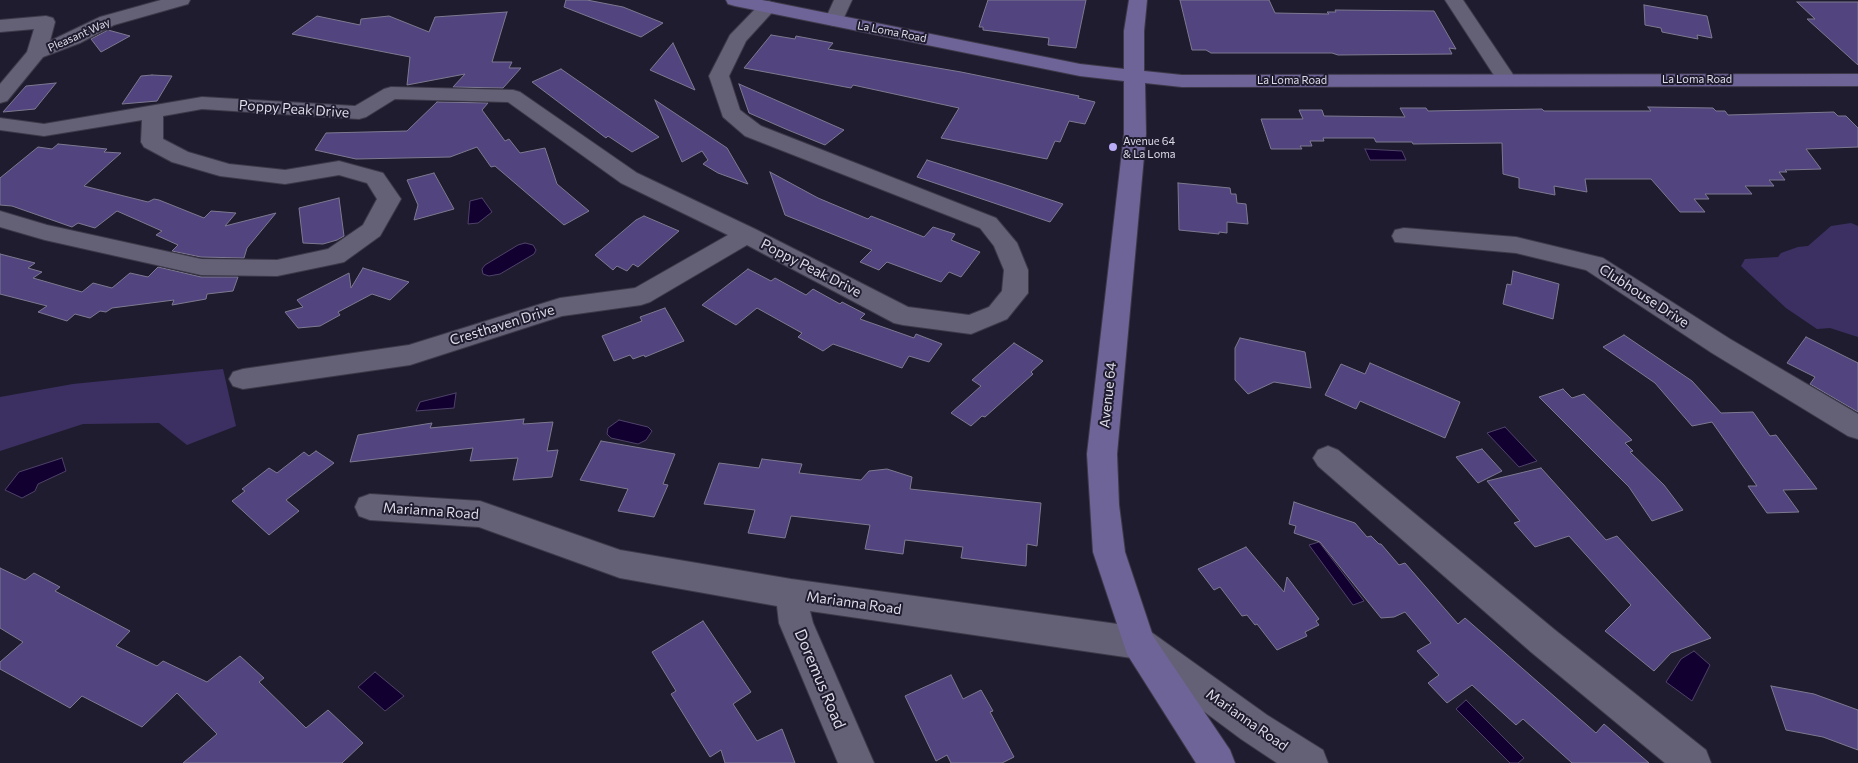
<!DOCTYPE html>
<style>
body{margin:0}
canvas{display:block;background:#201c2f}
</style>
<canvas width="1858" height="763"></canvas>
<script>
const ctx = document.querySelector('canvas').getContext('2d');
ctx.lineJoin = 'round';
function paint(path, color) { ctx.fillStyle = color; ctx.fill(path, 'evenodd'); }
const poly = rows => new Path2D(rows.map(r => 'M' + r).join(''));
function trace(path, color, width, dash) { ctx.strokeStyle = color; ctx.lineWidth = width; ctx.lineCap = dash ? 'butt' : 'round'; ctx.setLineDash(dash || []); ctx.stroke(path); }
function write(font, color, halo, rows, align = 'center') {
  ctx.font = font + ' Commissioner,sans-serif'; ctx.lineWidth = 4; ctx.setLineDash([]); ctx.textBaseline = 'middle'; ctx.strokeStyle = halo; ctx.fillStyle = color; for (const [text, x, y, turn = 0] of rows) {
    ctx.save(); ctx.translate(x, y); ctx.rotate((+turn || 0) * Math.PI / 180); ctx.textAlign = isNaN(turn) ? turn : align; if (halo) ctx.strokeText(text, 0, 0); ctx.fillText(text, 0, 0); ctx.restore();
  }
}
paint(poly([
 [1851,223,1858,226,1858,337,1830,328,1817,329,1786,308,1741,266,1745,259,1778,257,1781,253,1798,247,1808,246,1831,226],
 [223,369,236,426,187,445,159,423,83,424,0,451,0,397,73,384]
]), '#3c3062');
const water = poly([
 [1365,149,1402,151,1406,160,1370,160,1365,149],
 [482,198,492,212,478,223,468,224,470,201,482,198],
 [525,243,533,245,536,250,534,254,500,274,489,276,483,274,482,269,485,265,518,245,525,243],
 [456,393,454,408,416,411,420,402,456,393],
 [619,420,648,427,652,431,646,440,638,444,611,438,607,434,608,428,619,420],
 [1505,427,1537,461,1519,467,1487,433,1505,427],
 [62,458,66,471,38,484,35,491,22,498,5,490,19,472,62,458],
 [1319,542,1364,601,1353,605,1309,545,1319,542],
 [1694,651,1710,665,1692,701,1666,682,1681,659,1694,651],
 [375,672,404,696,385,711,358,687,375,672],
 [1466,700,1524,758,1518,763,1510,763,1456,709,1466,700]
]);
paint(water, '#110030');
trace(water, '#4e4268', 1);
const building = poly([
 [566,0,587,0,623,7,663,23,641,37,564,7,566,0],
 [988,0,1086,0,1076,48,1048,45,1049,38,983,30,983,27,979,27,988,0],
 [1180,0,1269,0,1275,13,1329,14,1327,12,1336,12,1335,10,1434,11,1456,49,1449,48,1452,54,1338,55,1332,53,1211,53,1206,50,1192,50,1180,0],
 [1797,2,1858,2,1858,65,1807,19,1815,19,1797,2],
 [1644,5,1707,16,1712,38,1697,35,1698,39,1662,32,1661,28,1645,25,1644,5],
 [507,12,492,62,512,62,509,68,521,68,503,88,453,87,465,74,407,85,410,57,292,34,317,16,360,25,361,19,389,16,429,32,435,17,507,12],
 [108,30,130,36,101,52,91,39,108,30],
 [771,35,795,39,796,36,833,43,828,49,961,72,1079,96,1078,98,1095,102,1085,124,1069,121,1060,142,1055,141,1047,159,941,138,959,108,853,85,851,88,744,68,771,35],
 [673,43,695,90,650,70,673,43],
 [561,69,659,137,632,152,608,136,606,138,532,82,561,69],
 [152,75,172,76,157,101,122,104,141,76,152,75],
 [56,83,35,109,3,112,26,86,56,83],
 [739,84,844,130,825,145,788,130,749,113,739,84],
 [655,100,727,148,748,184,718,173,703,164,708,160,702,151,682,162,655,100],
 [437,102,488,103,482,110,505,141,509,139,520,153,545,148,557,184,589,211,564,225,495,166,491,167,477,147,450,157,356,159,315,150,326,133,407,131,437,102],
 [1648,107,1713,108,1716,111,1725,111,1728,115,1834,112,1838,116,1846,116,1858,128,1858,147,1806,149,1821,169,1785,170,1787,172,1779,172,1785,180,1769,180,1774,186,1745,186,1752,194,1705,194,1709,199,1694,199,1705,212,1680,212,1651,179,1585,179,1587,192,1554,186,1555,195,1519,188,1519,178,1503,174,1502,143,1413,144,1412,142,1376,142,1374,138,1323,138,1324,141,1310,141,1312,146,1300,146,1302,149,1271,149,1261,119,1303,119,1299,110,1322,110,1324,116,1405,117,1400,108,1426,108,1428,111,1542,109,1544,111,1651,111,1648,107],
 [58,144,107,149,104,152,121,153,84,186,148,202,154,199,159,200,204,218,211,211,236,213,225,226,276,213,247,248,244,258,201,257,172,251,178,245,156,235,162,231,117,211,95,228,78,223,72,227,12,206,0,205,0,178,38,147,52,149,58,144],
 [927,160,1009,186,1063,204,1050,222,917,177,927,160],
 [770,172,818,198,868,219,871,216,924,237,933,227,955,234,951,240,980,252,961,277,949,272,941,282,887,262,879,270,860,262,872,250,785,215,770,172],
 [434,173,454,209,414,220,418,205,407,180,434,173],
 [1178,183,1230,188,1231,194,1236,194,1237,203,1246,204,1248,224,1227,222,1227,233,1219,232,1219,234,1179,230,1178,183],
 [339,198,344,236,337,240,323,244,303,243,299,208,339,198],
 [644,216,679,231,638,267,633,264,627,271,617,266,613,270,595,255,636,220,644,216],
 [0,254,35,263,28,268,42,272,33,278,82,292,93,283,112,288,130,273,148,277,158,267,201,277,238,277,233,291,207,294,206,299,172,305,174,300,112,308,106,312,100,311,90,318,75,314,67,321,38,312,47,306,0,294,0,254],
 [363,268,409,282,390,300,372,294,338,312,340,315,320,326,298,328,285,312,303,307,297,300,349,273,351,288,363,268],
 [748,269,771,281,775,278,806,295,813,289,840,304,842,302,865,314,860,319,914,338,916,334,942,344,929,362,909,356,902,368,833,344,823,351,798,337,802,333,757,308,736,325,702,305,748,269],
 [1513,271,1559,284,1553,319,1503,304,1507,284,1511,285,1513,271],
 [665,308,684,341,645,357,644,355,633,359,630,355,614,361,602,336,642,321,640,317,665,308],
 [1624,335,1692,381,1721,413,1753,412,1770,436,1776,435,1817,489,1783,490,1799,512,1767,513,1748,486,1757,486,1712,422,1692,426,1655,383,1603,347,1624,335],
 [1806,337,1858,363,1858,412,1810,384,1815,377,1787,363,1806,337],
 [1240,338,1305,352,1311,388,1274,382,1248,394,1235,380,1235,348,1240,338],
 [1014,343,1043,361,1031,372,1033,374,985,417,982,416,971,426,951,413,981,386,972,380,1014,343],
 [1370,363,1460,402,1445,438,1360,401,1356,409,1325,395,1341,364,1365,374,1370,363],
 [1563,389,1572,398,1584,394,1632,440,1625,443,1633,451,1630,452,1664,485,1683,510,1652,521,1629,487,1539,397,1563,389],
 [524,419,523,424,553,422,547,451,558,450,552,477,513,480,518,458,470,461,473,448,350,462,358,435,432,423,430,428,524,419],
 [601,441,675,454,663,484,668,485,654,517,618,511,628,489,580,480,601,441],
 [1482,449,1502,471,1478,483,1456,457,1482,449],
 [316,451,334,463,286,500,299,511,269,535,232,501,245,491,242,489,269,468,277,473,304,452,309,456,316,451],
 [762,459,802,464,799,473,861,480,869,471,887,469,912,477,910,489,1041,503,1037,546,1027,544,1026,566,961,558,963,547,905,540,903,554,865,549,870,525,791,516,785,538,748,533,755,510,704,504,719,463,759,468,762,459],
 [1541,468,1606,540,1617,536,1711,638,1671,653,1654,671,1605,631,1631,605,1569,536,1535,547,1514,523,1520,521,1487,481,1541,468],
 [1294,502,1355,523,1367,537,1371,536,1379,544,1381,544,1399,565,1405,563,1458,624,1465,618,1596,733,1604,724,1649,763,1572,763,1523,719,1516,725,1472,685,1447,703,1428,683,1439,675,1417,651,1431,643,1405,612,1394,617,1381,618,1320,542,1294,533,1296,526,1289,524,1294,502],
 [1246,547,1284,592,1287,577,1319,619,1316,621,1319,625,1305,632,1307,636,1277,650,1257,624,1255,625,1247,615,1242,616,1220,587,1214,590,1198,569,1246,547],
 [0,568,25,580,34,573,60,587,55,591,130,631,116,646,157,666,163,661,207,682,240,656,264,678,259,682,306,728,328,710,363,743,342,763,183,763,217,734,177,693,142,727,82,696,70,708,0,669,0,662,23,642,0,628,0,568],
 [703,621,751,692,733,704,757,741,782,729,795,763,725,763,721,750,710,757,671,694,676,691,652,652,703,621],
 [951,675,963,699,981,690,993,711,990,712,1014,757,1002,763,951,763,947,755,936,761,905,696,951,675],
 [1771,686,1814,694,1858,710,1858,750,1823,737,1786,730,1771,686]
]);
paint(building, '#52447f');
trace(building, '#7d7990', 1);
const street = poly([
 [161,0,190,0,188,4,114,25,80,43,43,57,7,101,0,103,0,84,27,52,34,29,0,32,0,20,46,16,53,18,55,22,50,41,100,17,161,0],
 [834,0,852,0,841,24,834,26,827,24,825,20,834,0],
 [1445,0,1463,0,1516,79,1513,83,1506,85,1499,83,1445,0],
 [768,1,775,3,777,7,746,41,729,76,740,110,761,126,996,218,1017,243,1028,270,1028,293,1007,319,971,334,903,325,894,323,747,245,650,302,641,305,562,316,410,365,243,389,233,386,229,379,233,372,243,369,409,345,560,298,635,288,728,235,621,183,508,102,395,99,366,117,359,119,202,109,163,116,163,139,188,152,229,164,285,170,339,161,383,173,401,199,380,236,344,262,335,264,277,276,201,275,45,240,0,227,0,211,47,225,201,259,277,260,328,249,363,225,377,199,367,183,339,175,285,184,220,176,172,162,144,147,141,142,142,120,44,136,0,130,0,118,44,124,202,97,355,106,384,89,391,87,513,90,520,92,637,173,755,229,908,307,969,315,989,307,1002,291,1004,270,994,246,980,228,745,136,723,117,709,76,730,35,761,3,768,1],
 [1404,228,1516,237,1603,258,1730,339,1858,414,1858,439,1848,436,1712,353,1586,270,1516,253,1395,242,1392,236,1395,230,1404,228],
 [1328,446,1338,450,1555,630,1706,750,1711,763,1665,763,1531,652,1318,466,1313,458,1318,450,1328,446],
 [370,494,480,501,620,550,791,579,1139,627,1151,632,1267,715,1323,750,1328,763,1277,763,1241,739,1132,658,810,611,813,623,874,763,838,763,779,623,777,606,620,578,479,527,370,520,359,516,355,507,359,498,370,494]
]);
const secondary = poly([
 [726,0,762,0,1080,64,1124,69,1124,31,1129,0,1147,0,1144,31,1144,71,1182,75,1858,74,1858,86,1182,87,1145,83,1146,134,1117,454,1119,505,1125,552,1153,636,1230,750,1235,763,1196,763,1127,654,1093,552,1087,454,1124,134,1124,81,1080,76,735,6,728,4,726,0]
]);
trace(street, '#3d3949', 2);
trace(secondary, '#3d3949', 2);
paint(street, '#646177');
paint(secondary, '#6f6497');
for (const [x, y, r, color] of [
 [1113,147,5,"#b9abf7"]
]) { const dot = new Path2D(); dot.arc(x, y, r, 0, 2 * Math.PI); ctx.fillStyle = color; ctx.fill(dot); trace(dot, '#201c2f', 2); }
write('11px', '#dddce9', '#201c2f', [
 ["La Loma Road",892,32,11],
 ["Pleasant Way",79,35,-24],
 ["La Loma Road",1697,79],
 ["La Loma Road",1292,80]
]);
write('11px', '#dddce9', '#201c2f', [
 ["Avenue 64",1123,141],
 ["& La Loma",1123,154]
], 'left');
write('14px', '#dddce9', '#201c2f', [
 ["Poppy Peak Drive",294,109,4],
 ["Poppy Peak Drive",811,268,27],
 ["Clubhouse Drive",1644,296,33],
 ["Cresthaven Drive",502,325,-17],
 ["Avenue 64",1108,395,-84],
 ["Marianna Road",431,511,4],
 ["Marianna Road",854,603,8],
 ["Marianna Road",1247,720,35]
]);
write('16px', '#dddce9', '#201c2f', [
 ["Doremus Road",820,679,67]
]);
</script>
